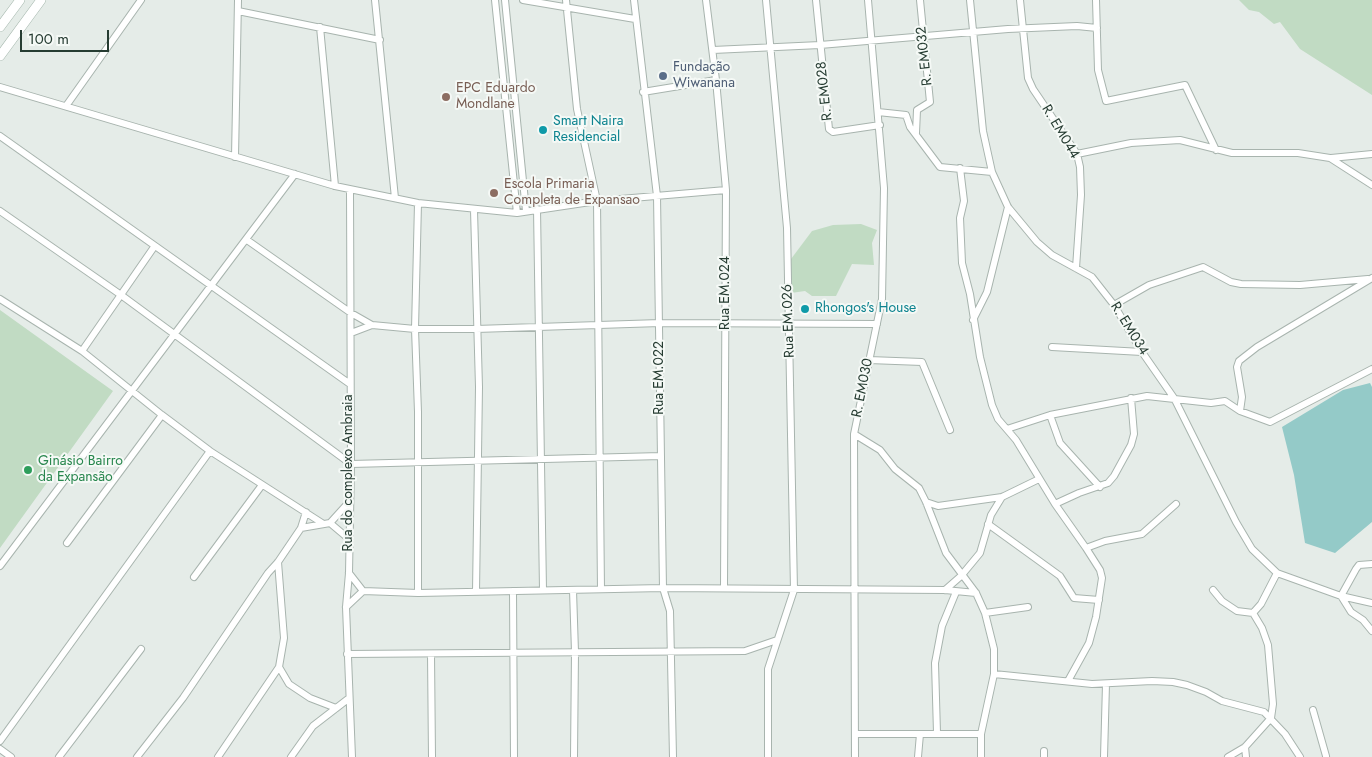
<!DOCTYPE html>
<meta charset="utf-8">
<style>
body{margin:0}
#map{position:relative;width:1372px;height:757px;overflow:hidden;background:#e5ece8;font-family:Jost,sans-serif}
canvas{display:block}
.scale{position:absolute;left:20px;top:30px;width:89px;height:22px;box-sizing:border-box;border:2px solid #263c32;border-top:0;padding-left:6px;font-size:15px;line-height:18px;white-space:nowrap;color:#263c32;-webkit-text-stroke:4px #f5f9f6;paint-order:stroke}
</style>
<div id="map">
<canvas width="1372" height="757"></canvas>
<div class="scale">100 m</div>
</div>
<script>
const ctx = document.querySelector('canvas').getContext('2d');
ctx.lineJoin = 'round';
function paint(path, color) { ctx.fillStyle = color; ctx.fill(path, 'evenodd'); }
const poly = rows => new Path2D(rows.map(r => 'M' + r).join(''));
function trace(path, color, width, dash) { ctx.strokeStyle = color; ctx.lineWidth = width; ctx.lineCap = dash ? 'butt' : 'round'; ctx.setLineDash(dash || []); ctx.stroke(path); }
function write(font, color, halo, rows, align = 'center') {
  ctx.font = font + ' Jost,sans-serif'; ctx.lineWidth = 4; ctx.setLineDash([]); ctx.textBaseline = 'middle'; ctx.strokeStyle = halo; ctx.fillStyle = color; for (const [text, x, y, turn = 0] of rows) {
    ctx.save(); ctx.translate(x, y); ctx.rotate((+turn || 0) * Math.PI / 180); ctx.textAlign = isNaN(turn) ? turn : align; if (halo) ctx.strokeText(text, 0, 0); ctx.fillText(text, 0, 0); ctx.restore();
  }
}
paint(poly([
 [1239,0,1372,0,1372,95,1300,49,1280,22,1274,24,1259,12,1249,10],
 [861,224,877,230,872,243,874,265,852,264,836,296,812,296,805,291,791,293,791,259,812,231,833,225],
 [0,310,113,391,0,548]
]), '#c1dbc3');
paint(poly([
 [1370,383,1372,387,1372,522,1335,553,1305,543,1294,475,1282,427,1343,390]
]), '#94cac8');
const street = poly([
 [375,0,395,198],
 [495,0,517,213],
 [505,0,526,211],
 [523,0,635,19],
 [566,0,577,109,597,201,601,589],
 [634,0,657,196,663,588,670,611,673,757],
 [706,0,716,80,726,190,724,588],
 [766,0,787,228,794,590,768,669,768,757],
 [816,0,829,129,833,132,880,125],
 [868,0,884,188,882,299,854,434,880,450,895,469,919,488,926,502,946,553,976,593,985,613,994,649,994,674,981,734,981,757],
 [970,0,983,131,992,172,1008,207,1037,242,1052,255,1092,277,1114,305,1142,352,1174,398,1236,522,1252,549,1277,573,1341,596,1372,603],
 [1020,0,1028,78,1033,89,1077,154,1080,167,1081,195,1076,268],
 [1096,0,1098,70,1106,101,1185,85,1216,150],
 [238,11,380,40],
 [320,27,335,186],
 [713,50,820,45,1008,29,1077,26,1097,28],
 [0,87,335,186,418,203,517,213,597,201,726,190],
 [643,92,716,80],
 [66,106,141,0],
 [878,112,906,115,910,127,940,167,992,172],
 [916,133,917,110,930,102,920,0],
 [0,136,350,384],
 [1077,154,1131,143,1180,140,1232,153,1298,153,1330,158,1372,185],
 [235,157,238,0],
 [1331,158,1372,154],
 [960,168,964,201,960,218,962,263,970,294,980,357,992,405,998,419,1016,440,1055,504,1086,548,1100,570,1102,578,1096,617,1089,643,1068,681],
 [350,190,351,464,349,573,346,607,352,757],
 [418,203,415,329,418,412,418,593],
 [537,209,543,590],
 [474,210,479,387,476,592],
 [0,211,121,295,351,464,661,456],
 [247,240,351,313,372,325,415,329,476,329,660,323,877,324],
 [0,299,82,351,162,415,210,451,322,523],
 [1114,305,1149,285,1203,267,1231,282,1241,284,1300,285,1368,279],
 [973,320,987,292,1008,207],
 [351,333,372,325],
 [1052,347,1142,352],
 [82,351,154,247],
 [869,360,922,362,950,430],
 [1240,411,1270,422,1372,369],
 [1050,415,1060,443,1100,487],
 [1007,429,1050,415,1147,396,1211,403,1225,401,1240,411,1242,397,1237,367,1239,361,1257,347,1372,278],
 [854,434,855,757],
 [926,502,938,506,1002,497,1039,479],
 [1055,504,1079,493,1108,483,1114,476,1131,445,1134,434,1131,398],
 [330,523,350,501],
 [988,524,1060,576,1074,598,1099,600],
 [301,528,330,523,349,539],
 [67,543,162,415],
 [1086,548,1105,541,1142,534,1176,504],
 [1372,564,1359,565,1356,569,1341,596,1351,612,1363,620,1372,631],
 [0,566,295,174],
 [349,573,363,591],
 [194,577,262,485],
 [573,590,575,652,574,757],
 [945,590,961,576,980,553,991,515,1002,497],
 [1213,590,1222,601,1237,611,1253,613,1261,604,1277,573],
 [513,591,514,757],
 [346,607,363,591,418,593,663,588,945,590,976,593],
 [985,613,1028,607],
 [347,654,745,651,777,640],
 [431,654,432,757],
 [279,667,289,684,310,698,336,708],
 [994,674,1092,684,1152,681,1173,682,1187,685,1206,692,1222,701,1264,712,1285,734,1300,757],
 [1313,710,1326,756],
 [937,733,935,663,942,626,956,592],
 [855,734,981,734],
 [0,741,210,451],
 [1245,747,1246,757],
 [0,749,11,757],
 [59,757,141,649],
 [137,757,183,698,268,573,278,562,301,528,306,512],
 [218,757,279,667,284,638,278,562],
 [291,757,313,726,348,699],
 [918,757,920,734],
 [1044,757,1044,751],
 [1104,757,1106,684],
 [1228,757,1245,747,1271,718,1273,704,1268,645,1262,628,1253,613]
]);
const secondary = poly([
 [0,27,20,0],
 [0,56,41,0]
]);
trace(street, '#a8b4ae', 8);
trace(secondary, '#a5b7ad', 10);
trace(street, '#fff', 6);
trace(secondary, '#fff', 9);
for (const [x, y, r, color] of [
 [663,76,5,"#5c6f8a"],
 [446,97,5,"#8d6e63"],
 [543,130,5,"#0f9aa8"],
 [494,193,5,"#8d6e63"],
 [805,309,5,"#0f9aa8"],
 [28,470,5,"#2e9e5b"]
]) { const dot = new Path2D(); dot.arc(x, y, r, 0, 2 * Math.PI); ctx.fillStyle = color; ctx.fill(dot); trace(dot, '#f5f9f6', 2); }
write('14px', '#263c32', '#f5f9f6', [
 ["R. EM032",925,56,-96],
 ["R. EM028",825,91,-96],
 ["R. EM044",1060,132,59],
 ["Rua EM.024",726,293,-90],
 ["Rua EM.026",789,321,-92],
 ["R. EM034",1129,329,58],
 ["Rua EM.022",660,378,-90],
 ["R. EM030",863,388,-79],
 ["Rua do complexo Ambraia",349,473,-90]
]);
write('14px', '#4e5e75', '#f5f9f6', [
 ["Fundação",673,68],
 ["Wiwanana",673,84]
], 'left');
write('14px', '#785e54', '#f5f9f6', [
 ["EPC Eduardo",456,89],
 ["Mondlane",456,105],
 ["Escola Primaria",504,185],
 ["Completa de Expansao",504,201]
], 'left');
write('14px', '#0d838f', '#f5f9f6', [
 ["Smart Naira",553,122],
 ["Residencial",553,138],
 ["Rhongos's House",815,309]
], 'left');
write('14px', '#27864d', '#f5f9f6', [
 ["Ginásio Bairro",38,462],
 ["da Expansão",38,478]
], 'left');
</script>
